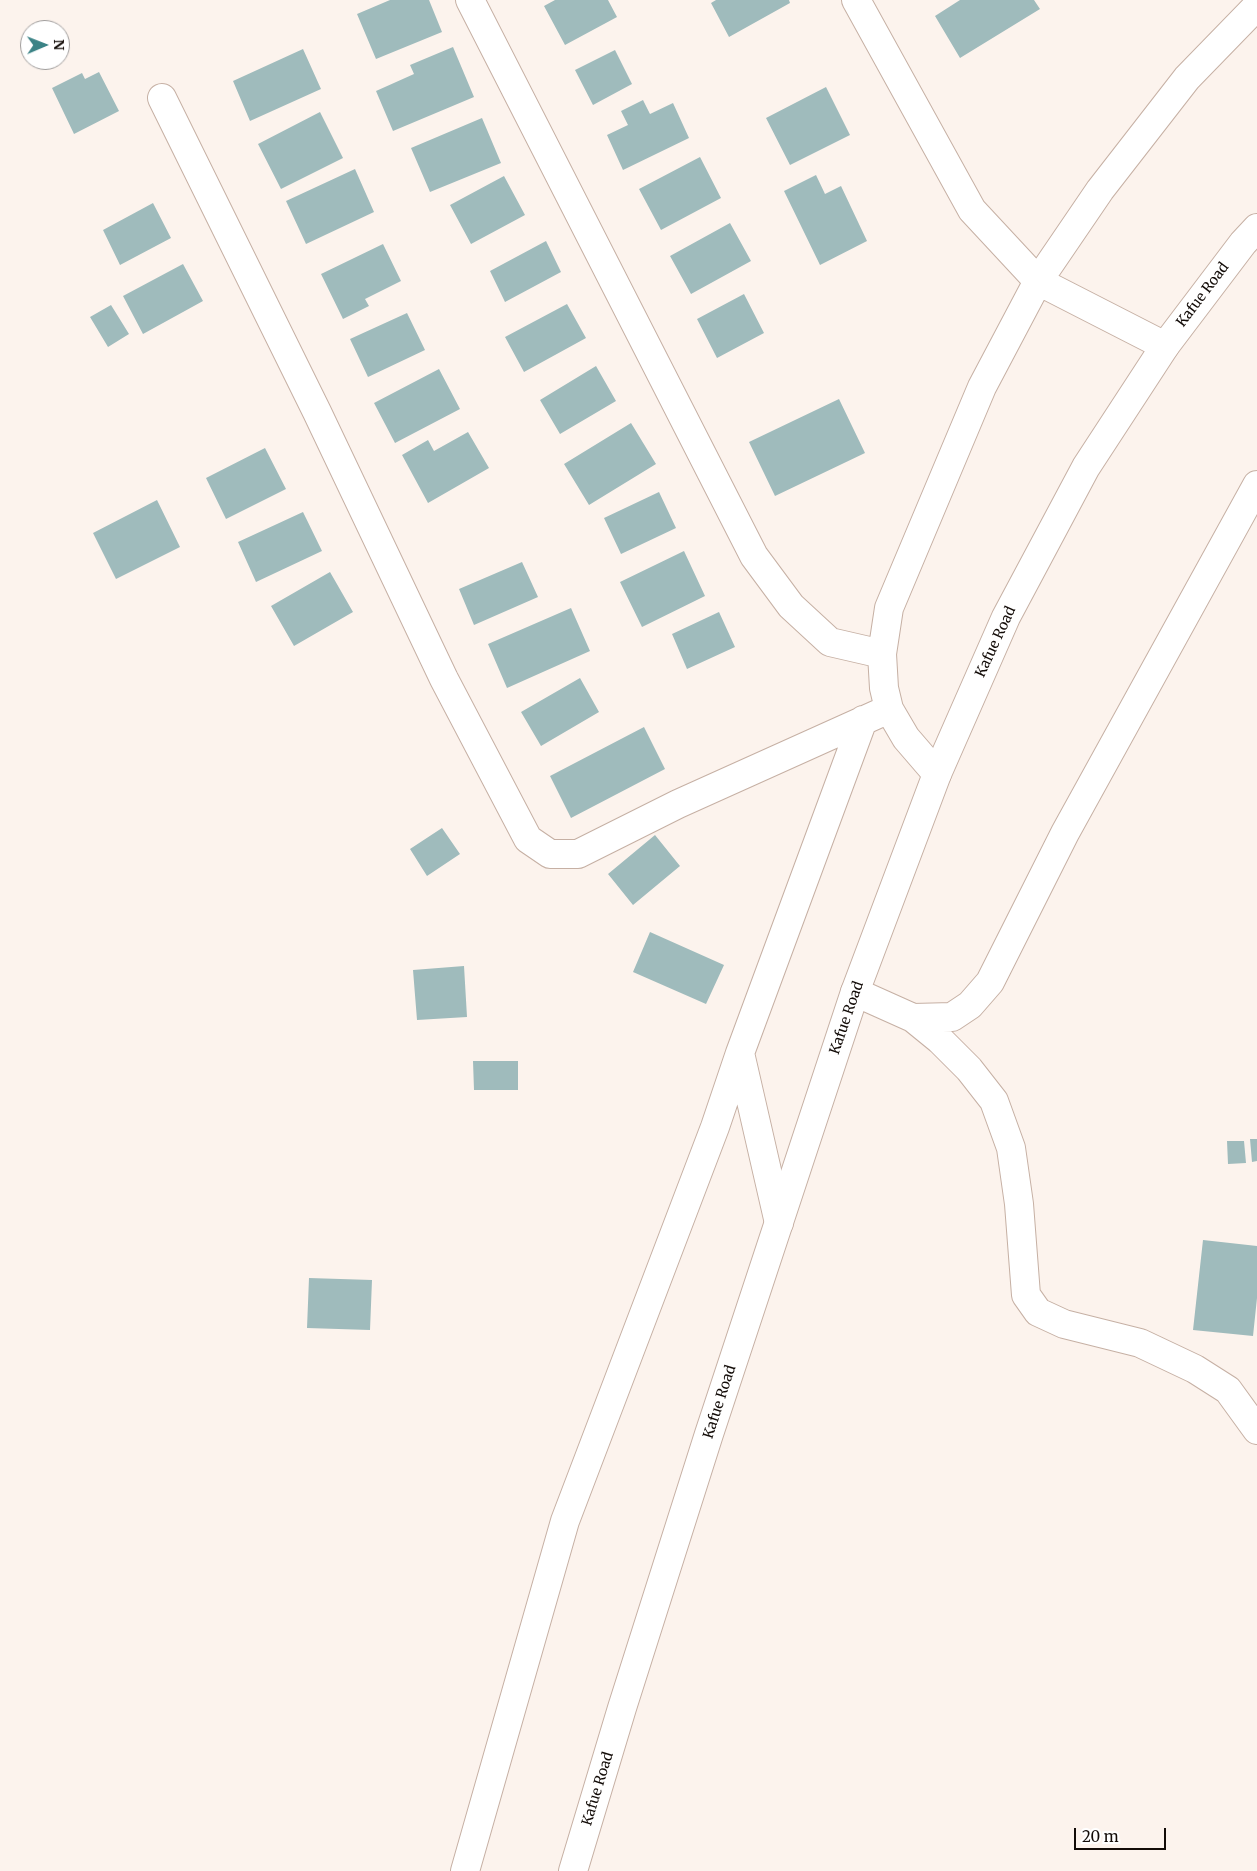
<!DOCTYPE html>
<style>
body{margin:0}
#map{position:relative;width:1257px;height:1871px;overflow:hidden;background:#fcf3ed;font-family:Merriweather,serif}
canvas{display:block}
.north{position:absolute;left:20px;top:20px;width:50px;height:50px;box-sizing:border-box;background:#fff;border:1px solid #a09d9c;border-radius:50%;rotate:89deg;font-size:14px;font-weight:700;line-height:20px;text-align:center;color:#120b07}
.north::after{content:'';display:block;margin:auto;width:18px;height:22px;background:#3b8386;clip-path:polygon(50% 0,100% 100%,50% 72%,0 100%)}
.scale{position:absolute;left:1074px;top:1828px;width:92px;height:22px;box-sizing:border-box;border:2px solid #120b07;border-top:0;padding-left:6px;font-size:15px;line-height:18px;white-space:nowrap;color:#120b07;-webkit-text-stroke:4px #fff;paint-order:stroke}
</style>
<div id="map">
<canvas width="1257" height="1871"></canvas>
<div class="north">N</div>
<div class="scale">20 m</div>
</div>
<script>
const ctx = document.querySelector('canvas').getContext('2d');
ctx.lineJoin = 'round';
function paint(path, color) { ctx.fillStyle = color; ctx.fill(path, 'evenodd'); }
const poly = rows => new Path2D(rows.map(r => 'M' + r).join(''));
function trace(path, color, width, dash) { ctx.strokeStyle = color; ctx.lineWidth = width; ctx.lineCap = dash ? 'butt' : 'round'; ctx.setLineDash(dash || []); ctx.stroke(path); }
function write(font, color, halo, rows, align = 'center') {
  ctx.font = font + ' Merriweather,serif'; ctx.lineWidth = 4; ctx.setLineDash([]); ctx.textBaseline = 'middle'; ctx.strokeStyle = halo; ctx.fillStyle = color; for (const [text, x, y, turn = 0] of rows) {
    ctx.save(); ctx.translate(x, y); ctx.rotate((+turn || 0) * Math.PI / 180); ctx.textAlign = isNaN(turn) ? turn : align; if (halo) ctx.strokeText(text, 0, 0); ctx.fillText(text, 0, 0); ctx.restore();
  }
}
paint(poly([
 [390,0,429,0,442,32,376,59,357,14],
 [555,0,608,0,617,17,565,45,544,6],
 [716,0,789,0,790,3,729,37,711,3],
 [960,0,1034,0,1040,9,960,58,935,16],
 [453,47,474,97,393,131,376,91,414,74,410,65],
 [303,49,321,89,250,121,233,81],
 [615,50,632,84,593,105,575,70],
 [99,72,119,111,74,134,52,88,82,73,85,79],
 [826,87,850,135,790,165,766,118],
 [643,100,650,114,673,103,689,138,623,170,607,135,628,125,621,111],
 [320,112,343,158,281,189,258,144],
 [482,118,501,163,430,192,411,148],
 [700,157,721,198,661,230,639,189],
 [355,169,374,212,306,244,286,201],
 [816,175,825,194,841,186,867,241,820,265,784,191],
 [504,176,525,215,471,244,450,205],
 [153,203,171,238,120,265,103,230],
 [730,223,751,261,691,294,670,256],
 [546,241,561,272,505,302,490,271],
 [383,244,401,281,365,299,369,306,343,319,321,274],
 [183,264,203,301,143,334,123,296],
 [744,294,764,333,717,358,697,319],
 [567,304,586,338,524,372,505,337],
 [111,305,129,334,108,347,90,317],
 [407,313,425,350,368,377,350,339],
 [596,366,616,401,560,434,540,400],
 [439,369,460,409,395,443,374,403],
 [839,399,865,453,775,496,749,442],
 [631,423,656,464,589,505,564,464],
 [468,432,489,468,428,503,402,455,428,440,434,451],
 [265,448,286,489,226,519,206,478],
 [659,492,676,528,621,554,604,518],
 [157,500,180,547,116,579,93,533],
 [303,512,322,551,256,582,238,542],
 [684,551,705,596,642,627,620,582],
 [522,562,538,597,474,625,459,589],
 [330,572,353,612,294,646,271,606],
 [571,608,590,651,507,688,488,644],
 [719,612,735,647,687,669,672,634],
 [580,678,599,712,541,746,521,712],
 [644,727,665,769,571,818,550,776],
 [442,828,460,854,427,876,410,849],
 [655,835,680,866,633,905,608,874],
 [650,932,724,965,706,1004,633,972],
 [464,966,467,1017,417,1020,413,970],
 [473,1061,518,1061,518,1090,474,1090],
 [1250,1139,1257,1139,1257,1161,1252,1162],
 [1227,1141,1244,1141,1246,1163,1228,1164],
 [1203,1240,1257,1246,1257,1298,1253,1336,1193,1330],
 [309,1278,372,1280,370,1330,307,1328]
]), '#9fbbbc');
const street = poly([
 [470,0,754,556,791,606,830,642,882,654],
 [856,0,972,210,1038,281,1165,346],
 [162,98,317,412,444,679,528,839,550,854,578,854,678,804,889,709],
 [937,774,906,738,889,709,884,688,882,654,889,608,982,387,1038,281,1100,190,1187,78,1257,6],
 [855,992,913,1018,940,1040,969,1069,994,1101,1011,1148,1019,1204,1026,1295,1038,1312,1064,1324,1140,1343,1195,1369,1228,1390,1257,1430],
 [913,1018,952,1017,970,1005,990,982,1065,833,1257,485],
 [740,1053,779,1223],
 [465,1871,565,1521,715,1127,740,1053,863,720]
]);
const highway = poly([
 [573,1871,622,1708,709,1434,855,992,937,774,1006,617,1086,467,1165,346,1243,243,1257,228]
]);
trace(street, '#c6b0a4', 30);
trace(highway, '#c6b0a4', 30);
trace(street, '#fff', 28);
trace(highway, '#fff', 28);
write('14px', '#120b07', '#fff', [
 ["Kafue Road",1203,295,-53],
 ["Kafue Road",996,642,-65],
 ["Kafue Road",847,1018,-71],
 ["Kafue Road",720,1402,-72],
 ["Kafue Road",598,1789,-73]
]);
</script>
